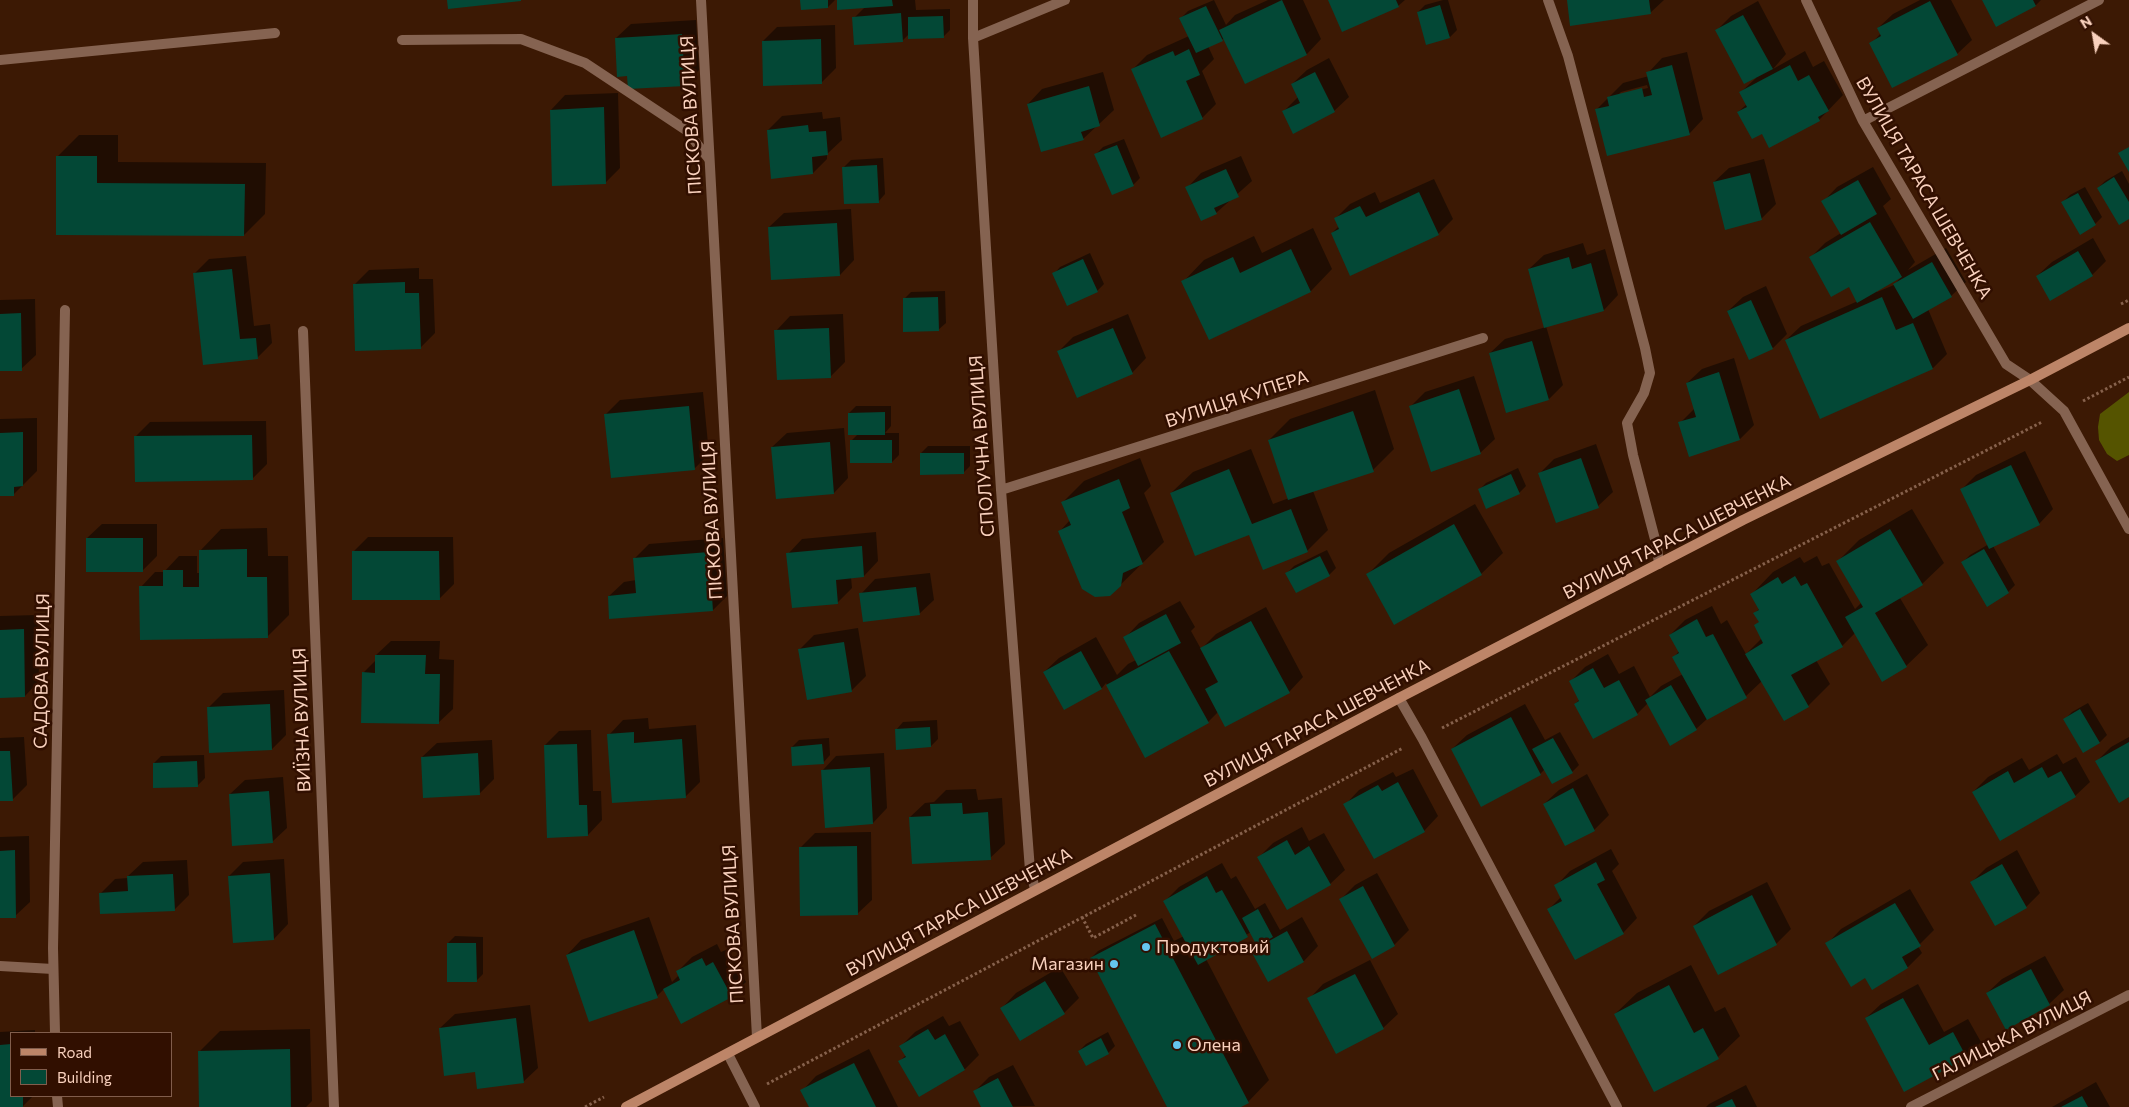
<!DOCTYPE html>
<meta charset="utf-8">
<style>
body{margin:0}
#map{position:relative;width:2129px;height:1107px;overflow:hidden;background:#3c1904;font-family:Commissioner,sans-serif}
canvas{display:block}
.legend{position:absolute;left:10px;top:1032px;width:162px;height:65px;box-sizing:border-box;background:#310f00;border:1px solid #815d4c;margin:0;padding:6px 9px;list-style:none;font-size:15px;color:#f9d1bd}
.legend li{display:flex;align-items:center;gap:10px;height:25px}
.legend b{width:25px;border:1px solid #815d4c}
.north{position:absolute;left:2069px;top:10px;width:50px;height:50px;-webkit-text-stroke:4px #310f00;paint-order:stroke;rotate:328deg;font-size:14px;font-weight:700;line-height:20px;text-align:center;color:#f9d1bd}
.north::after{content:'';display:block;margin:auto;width:18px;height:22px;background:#f9d1bd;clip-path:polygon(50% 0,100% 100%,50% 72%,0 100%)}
</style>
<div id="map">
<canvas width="2129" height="1107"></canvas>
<ul class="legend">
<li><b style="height:6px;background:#bd8568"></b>Road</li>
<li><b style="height:14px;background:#034836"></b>Building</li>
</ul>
<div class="north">N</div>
</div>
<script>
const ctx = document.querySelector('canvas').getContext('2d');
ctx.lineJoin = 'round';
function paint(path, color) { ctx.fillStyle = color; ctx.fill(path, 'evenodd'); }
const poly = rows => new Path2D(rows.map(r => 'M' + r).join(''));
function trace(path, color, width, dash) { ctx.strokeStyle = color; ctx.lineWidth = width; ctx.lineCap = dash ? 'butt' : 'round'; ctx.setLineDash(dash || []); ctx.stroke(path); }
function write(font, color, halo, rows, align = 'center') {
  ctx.font = font + ' Commissioner,sans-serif'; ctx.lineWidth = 5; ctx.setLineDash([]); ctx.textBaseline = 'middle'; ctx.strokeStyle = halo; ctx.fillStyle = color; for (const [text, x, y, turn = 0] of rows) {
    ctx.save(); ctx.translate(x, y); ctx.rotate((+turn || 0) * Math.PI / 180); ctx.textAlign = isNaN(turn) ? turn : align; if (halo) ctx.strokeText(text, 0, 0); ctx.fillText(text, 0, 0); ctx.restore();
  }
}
paint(poly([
 [2129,392,2129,455,2117,461,2107,454,2099,440,2098,427,2100,414]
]), '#555400');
paint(poly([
 [801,0,835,0,828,7],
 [838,0,915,0,916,10,950,9,950,30,943,37,909,34,903,40,854,18,865,7],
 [1214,0,1226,25,1235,15,1268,0,1303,0,1321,39,1307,54,1246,83,1225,38,1208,46,1214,59,1202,71,1216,104,1202,118,1132,70,1147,55,1189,36,1181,18,1188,11],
 [1330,0,1405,0,1398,6],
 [1443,0,1448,0,1457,30,1450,37,1418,12,1425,5],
 [1568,0,1664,0,1650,13],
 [1920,0,1951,0,1972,40,1957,54,1871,44,1881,33,1878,28,1893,14],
 [1984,0,2041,0,2036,5,1997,25],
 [1758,1,1786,54,1773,69,1805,51,1813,67,1824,61,1843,95,1819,120,1762,132,1738,112,1747,104,1741,92,1756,78,1717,30,1731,16],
 [696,20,699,70,685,85,628,75,616,38,631,24],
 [835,25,836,68,821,83,763,41,777,27],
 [1687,52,1703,119,1689,134,1597,109,1623,83,1649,76,1648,73,1662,58],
 [1647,85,1648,88,1618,95,1621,92],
 [1329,58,1349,97,1334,111,1283,112,1298,97,1292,84,1307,70],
 [1103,72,1114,110,1083,139,1028,104,1042,89],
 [618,93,620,168,605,183,551,110,565,95],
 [822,112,823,119,840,117,842,140,827,154,827,159,813,173,768,130,782,116],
 [79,135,118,135,118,162,266,163,265,214,244,235,57,234,58,156],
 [1124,139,1140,178,1133,185,1096,154,1103,147],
 [1241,156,1252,181,1216,213,1187,188,1201,173],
 [883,158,885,194,878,202,844,167,851,160],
 [1764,159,1776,204,1761,219,1714,182,1729,168],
 [1873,167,1891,199,1883,206,1915,262,1908,270,1946,248,1966,282,1951,296,1928,309,1947,354,1933,368,1821,418,1786,340,1801,326,1858,301,1849,285,1810,258,1825,243,1841,233,1823,202,1837,187],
 [1902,276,1894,285,1877,292,1877,290],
 [2122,171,2129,184,2129,218,2098,188,2105,181],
 [1434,179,1453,219,1438,234,1332,233,1339,226,1336,218,1350,204,1375,192,1380,203],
 [2085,187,2102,217,2095,224,2063,202,2070,195],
 [851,209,854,260,840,275,769,227,784,213],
 [1313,228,1332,269,1311,291,1210,339,1183,282,1204,260,1254,236,1262,253],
 [2093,238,2106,261,2092,275,2037,276,2052,262],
 [1583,243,1587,255,1605,249,1618,295,1604,310,1546,326,1563,385,1549,399,1490,353,1505,339,1546,327,1529,269,1544,255],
 [1090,253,1104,284,1097,291,1054,274,1060,267],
 [246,256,254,326,270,324,272,343,257,358,204,364,194,274,209,259],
 [419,268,419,279,433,279,435,333,420,348,355,284,369,270],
 [1766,286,1787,334,1773,348,1728,311,1743,297],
 [945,291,946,323,938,330,904,299,911,292],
 [35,299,36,355,21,369,0,370,0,300],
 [843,314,845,362,830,377,776,331,790,316],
 [1128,314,1146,358,1132,373,1059,351,1073,337],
 [1734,358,1754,425,1740,439,1680,423,1695,408,1687,383,1702,369],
 [1474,376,1495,439,1480,453,1410,407,1425,392],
 [1375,390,1394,449,1373,470,1313,491,1328,530,1307,551,1249,534,1171,493,1193,472,1251,449,1273,504,1289,498,1269,440,1290,419],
 [703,392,709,454,695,468,605,415,620,400],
 [856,406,891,406,891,426,885,433,899,433,899,455,892,462,851,441,858,434,849,413],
 [37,418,37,471,14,494,0,495,0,419],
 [266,421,267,464,252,479,135,437,150,422],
 [844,428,848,478,834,493,777,498,772,447,787,433],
 [1596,444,1613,492,1598,506,1539,474,1554,459],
 [928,446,970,446,970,466,963,473,921,453],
 [2025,451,2053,509,2039,524,1993,546,2015,585,2008,592,1963,562,1970,555,1989,544,1962,489,1976,475],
 [1140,458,1151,486,1144,493,1164,542,1110,595,1060,531,1070,520,1063,502,1084,481],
 [1518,468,1526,486,1519,493,1479,490,1486,483],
 [1475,504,1503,553,1481,574,1368,574,1389,553],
 [1912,509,1944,563,1922,584,1900,598,1928,645,1906,666,1855,633,1842,646,1816,660,1830,684,1808,706,1784,720,1762,681,1746,696,1707,719,1696,729,1648,703,1637,714,1575,704,1580,699,1570,682,1585,667,1608,654,1619,674,1634,666,1650,697,1661,686,1683,674,1674,657,1679,651,1670,635,1685,620,1712,606,1721,624,1727,620,1746,654,1762,638,1760,621,1755,613,1760,608,1752,594,1773,572,1800,557,1804,563,1817,556,1822,566,1829,563,1855,609,1862,602,1838,561,1859,540],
 [102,524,157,524,157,556,142,571,87,538],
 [267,528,268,556,288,556,289,615,268,636,141,587,155,572,164,572,179,556,197,556,197,573,200,573,200,551,221,529],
 [876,532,878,561,864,576,851,577,852,588,838,602,793,607,788,554,802,539],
 [368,537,453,537,454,584,439,599,354,551],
 [723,538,727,596,713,610,609,596,624,582,636,580,635,558,649,544],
 [1327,550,1336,568,1329,575,1287,573,1294,566],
 [930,573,934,600,919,614,861,594,875,579],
 [1180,601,1195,627,1191,631,1201,649,1216,634,1266,607,1303,677,1289,692,1218,712,1208,722,1145,756,1106,683,1102,688,1064,708,1044,672,1059,658,1096,637,1117,675,1128,664,1136,660,1125,638,1139,623],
 [38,615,39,681,25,696,0,696,0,616],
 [858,628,866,676,851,691,800,649,814,635],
 [391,641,440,641,439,659,454,660,453,709,438,723,363,673,376,660,376,655],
 [284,690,286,735,272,749,209,707,223,693],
 [2088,703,2107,735,2100,742,2084,751,2065,719,2072,712],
 [1525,704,1545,740,1560,732,1579,765,1572,772,1545,769,1540,774,1482,805,1452,749,1467,735],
 [648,718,649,729,696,725,700,782,685,797,609,735,623,720],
 [937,720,938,739,931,746,896,730,903,722],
 [591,730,593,791,601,791,602,820,588,835,545,745,559,731],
 [24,737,27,785,13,799,0,800,0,738],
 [2129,737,2129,796,2097,761,2111,747],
 [829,738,830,755,823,763,792,747,799,740],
 [492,740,494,779,480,793,422,757,437,743],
 [884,753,887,808,873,823,822,771,836,756],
 [2057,754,2063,764,2076,757,2090,782,2075,796,1973,792,1988,777,2022,758,2029,770],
 [204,755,205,778,198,785,154,763,161,756],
 [1413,769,1438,816,1424,831,1345,805,1359,790,1393,772,1396,777],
 [1587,774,1609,815,1594,830,1544,804,1559,790],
 [283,777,287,828,272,842,230,794,245,780],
 [976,789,978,800,1002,798,1005,844,990,858,910,817,925,803,934,802,946,790],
 [1302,827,1309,841,1324,833,1345,870,1330,884,1259,857,1273,843],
 [871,832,872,900,857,914,801,847,815,833],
 [29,836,30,902,15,916,0,917,0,837],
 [1611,849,1619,864,1612,871,1637,918,1623,933,1549,909,1561,897,1556,886,1570,871],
 [2017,850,2040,893,2026,907,1972,882,1986,868],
 [284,859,288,924,274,939,229,876,243,862],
 [187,860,189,895,174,910,100,894,115,879,128,878,128,876,143,862],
 [1222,863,1231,879,1236,876,1255,909,1265,903,1280,930,1302,917,1318,946,1304,961,1269,981,1253,951,1258,946,1251,932,1206,959,1269,1080,1248,1102,1238,1107,1169,1107,1091,958,1098,951,1162,918,1174,941,1184,936,1164,902,1179,887],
 [1377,873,1409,930,1394,945,1341,899,1355,885],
 [1767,882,1791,929,1776,944,1694,926,1709,911],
 [1910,889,1934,930,1918,946,1922,953,1908,967,1866,976,1827,944,1841,929],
 [649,917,672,982,679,975,677,972,692,957,717,944,721,952,728,949,746,982,731,996,664,989,657,996,567,955,581,940],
 [455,936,483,937,483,974,476,981,448,943],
 [2045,956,2064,990,2049,1004,1987,993,2002,979],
 [1370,960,1398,1014,1383,1028,1309,999,1323,984],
 [1691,965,1715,1012,1725,1007,1740,1036,1718,1057,1655,1091,1615,1014,1637,993],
 [1060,967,1079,998,1064,1013,1002,1008,1016,993],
 [1918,984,1944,1032,1968,1019,1981,1042,1966,1057,1905,1090,1866,1018,1881,1004],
 [530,1005,538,1068,523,1082,476,1071,440,1028,455,1014],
 [943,1016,949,1026,960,1021,979,1055,965,1069,919,1095,900,1061,906,1055,901,1046,915,1032],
 [310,1029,312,1101,306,1107,200,1107,199,1052,220,1031],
 [35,1030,35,1033,11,1033,11,1096,33,1096,23,1106,0,1107,0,1032],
 [1108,1032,1115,1046,1108,1053,1079,1051,1086,1044],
 [869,1049,898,1107,810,1107,802,1091,816,1076],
 [1013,1065,1035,1106,982,1107,974,1092,989,1077],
 [2096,1082,2110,1107,2052,1107],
 [1746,1085,1757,1107,1706,1107,1709,1104]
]), '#0007');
paint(poly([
 [447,0,521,0,521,1,448,9],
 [800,0,828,0,828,8,801,10],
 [837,0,892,0,893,6,837,10],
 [1282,0,1307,55,1245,84,1219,30],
 [1328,0,1396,0,1399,7,1342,32],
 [1567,0,1649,0,1651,14,1570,26],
 [1982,0,2033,0,2036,6,1996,27],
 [1930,1,1958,55,1892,88,1869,43,1881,36,1877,28],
 [1440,5,1450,38,1426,45,1417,12],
 [1206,6,1223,41,1196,53,1179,18],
 [901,13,903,42,854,45,852,17],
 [1743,15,1773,69,1744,84,1715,30],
 [943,16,944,38,908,39,908,17],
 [682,34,685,86,628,89,627,76,617,77,615,38],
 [821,39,822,84,763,86,762,41],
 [1189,49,1200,75,1186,81,1203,119,1161,138,1131,69,1173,51,1175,56],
 [1672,65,1690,135,1607,156,1595,109,1609,106,1607,97,1642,88,1644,97,1652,95,1646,72],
 [1790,65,1798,81,1809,75,1829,111,1818,117,1820,121,1769,148,1762,134,1752,139,1737,112,1747,107,1739,92],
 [1315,72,1335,112,1293,134,1282,111,1300,103,1291,84],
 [1089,86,1100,126,1081,132,1084,140,1041,152,1027,104],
 [604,107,606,184,552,186,550,110],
 [808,125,809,132,826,131,828,155,812,157,813,174,771,179,767,130],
 [1117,145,1134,186,1112,195,1094,154],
 [2129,147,2129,172,2118,153],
 [56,156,97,156,97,183,245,184,244,236,56,235],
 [877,165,879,203,844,204,842,167],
 [1226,169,1239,197,1214,208,1217,214,1201,221,1185,187],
 [1750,173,1762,220,1725,230,1713,182],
 [2114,177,2129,202,2129,219,2119,225,2097,188],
 [1858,180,1877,214,1841,235,1821,201],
 [1419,192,1439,235,1350,276,1331,233,1339,229,1334,218,1360,206,1366,217],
 [2078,193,2096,225,2080,235,2061,202],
 [1870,222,1902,277,1857,303,1849,287,1831,297,1809,257],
 [837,223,840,276,771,280,768,227],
 [1291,249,1311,292,1209,340,1181,281,1233,257,1240,273],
 [2078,251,2093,276,2050,301,2036,276],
 [1569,257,1572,269,1591,263,1604,311,1544,328,1528,269],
 [1083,259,1098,292,1067,306,1052,273],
 [1932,262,1952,297,1913,319,1893,284],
 [232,269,240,339,256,338,258,359,203,365,193,273],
 [405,282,405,293,419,293,421,349,355,351,353,284],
 [938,297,939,331,903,332,903,298],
 [1882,297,1896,330,1913,323,1933,369,1820,419,1785,340],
 [1751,300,1773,349,1749,360,1727,311],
 [21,313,22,371,0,371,0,314],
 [829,328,831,378,777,380,774,330],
 [1113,328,1133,374,1077,398,1057,351],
 [1532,341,1549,400,1506,413,1489,353],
 [1719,372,1740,440,1689,457,1678,422,1696,417,1686,383],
 [1459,389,1481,454,1431,472,1409,406],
 [689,406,695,470,611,478,604,414],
 [1353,411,1374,472,1288,500,1268,440],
 [885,412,885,435,848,435,848,413],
 [23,432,23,486,14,487,14,496,0,496,0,433],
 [252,435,253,480,135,482,134,436],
 [850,440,892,440,892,463,850,463],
 [830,442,834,494,776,499,771,447],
 [920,453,964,453,964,474,920,475],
 [1581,458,1599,508,1556,523,1538,473],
 [2011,465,2040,525,1989,549,1960,489],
 [1229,469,1252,524,1291,509,1308,552,1263,570,1249,535,1195,556,1170,493],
 [1511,474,1520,494,1486,509,1478,489],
 [1119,479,1130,508,1122,512,1143,564,1123,573,1121,586,1110,596,1095,597,1082,589,1058,531,1071,525,1061,502],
 [1454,524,1482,575,1394,625,1366,574],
 [1890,529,1923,585,1875,613,1907,667,1882,682,1845,617,1863,607,1836,561],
 [86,538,143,538,143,572,86,572],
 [862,546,864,577,836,580,838,604,792,608,786,553],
 [247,549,247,577,267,577,268,638,140,640,139,586,163,586,163,570,183,570,183,587,199,587,199,550],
 [1984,549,2009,593,1987,607,1961,562],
 [352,551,439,551,440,600,352,600],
 [709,552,713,611,609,619,608,596,636,593,633,558],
 [1320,556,1330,576,1296,593,1285,573],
 [1795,576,1801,586,1807,583,1843,647,1791,675,1809,707,1784,721,1745,654,1763,643,1754,625,1759,622,1753,613,1759,610,1750,594,1778,577,1782,584],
 [916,587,920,615,863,622,859,593],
 [1166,614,1181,643,1138,666,1123,637],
 [1697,619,1706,637,1713,634,1747,698,1707,720,1672,657,1679,653,1669,635],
 [1251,621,1290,693,1225,727,1205,689,1218,682,1200,648],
 [24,629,25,697,0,698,0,630],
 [844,642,852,692,807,700,798,649],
 [1081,651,1102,689,1064,710,1043,672],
 [1169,651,1209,723,1145,758,1106,685],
 [375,655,426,655,425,674,440,674,439,724,361,723,362,672,375,673],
 [1593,668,1604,688,1619,680,1638,715,1593,739,1574,704,1579,701,1569,681],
 [1671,685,1697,730,1670,746,1645,700],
 [270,704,272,750,209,753,207,707],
 [2080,709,2100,743,2083,753,2063,719],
 [1511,717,1541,775,1481,807,1451,749],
 [930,727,931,747,896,750,895,729],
 [634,732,634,743,682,739,686,798,612,803,607,734],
 [1553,738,1573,773,1552,784,1532,749],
 [2129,742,2129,797,2119,803,2095,761],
 [577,744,579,805,587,805,588,836,547,838,544,745],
 [822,744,824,764,792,766,791,747],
 [0,751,10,751,13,801,0,801],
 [478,753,480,795,423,798,421,757],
 [197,761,198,787,153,788,153,763],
 [870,767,873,824,825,828,821,770],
 [2042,767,2048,778,2061,771,2076,797,2000,841,1972,792,2008,771,2014,783],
 [1398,782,1425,832,1374,859,1343,804,1378,785,1382,791],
 [1573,788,1595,831,1565,846,1543,804],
 [269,791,273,843,232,846,229,794],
 [962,803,963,814,988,812,991,860,912,864,909,817,931,816,930,804],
 [1287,840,1295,855,1309,846,1331,885,1287,910,1257,857],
 [857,846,858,915,800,916,799,847],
 [15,850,16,918,0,918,0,851],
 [1596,862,1605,880,1597,884,1624,934,1575,960,1547,909,1562,901,1554,885],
 [2002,864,2027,908,1995,926,1970,882],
 [270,873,274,940,233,943,228,876],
 [173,874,175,911,100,914,99,893,128,891,127,876],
 [1207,876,1216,893,1222,890,1248,937,1198,965,1163,901],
 [1363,886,1395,946,1372,959,1339,899],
 [1752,895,1777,945,1718,975,1693,926],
 [1895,903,1921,946,1902,957,1908,968,1872,990,1865,978,1851,987,1825,943],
 [1258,909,1273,937,1257,946,1242,918],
 [1155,924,1249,1103,1241,1107,1167,1107,1090,958],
 [634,930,658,998,589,1022,566,955],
 [1287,931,1304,962,1268,982,1251,951],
 [447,943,476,943,477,982,447,982],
 [702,958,706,966,713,962,732,997,681,1024,663,989,680,980,676,971],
 [2031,969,2050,1005,2006,1030,1986,993],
 [1355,974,1384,1029,1336,1054,1307,998],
 [1045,981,1065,1014,1020,1041,1000,1008],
 [1669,985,1694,1033,1703,1028,1719,1059,1654,1092,1614,1014],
 [1903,998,1929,1045,1953,1032,1967,1058,1904,1092,1865,1018],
 [516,1018,524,1083,477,1089,475,1072,444,1076,439,1028],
 [928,1029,935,1040,945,1034,965,1070,919,1097,898,1061,906,1057,899,1046],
 [1101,1038,1109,1054,1086,1066,1078,1051],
 [11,1044,11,1096,23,1096,23,1107,0,1107,0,1045],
 [290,1049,291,1107,199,1107,198,1051],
 [854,1063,876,1107,809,1107,800,1090],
 [998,1078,1013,1107,981,1107,973,1091],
 [2082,1096,2088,1107,2061,1107],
 [1732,1099,1736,1107,1715,1107]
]), '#034836');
trace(poly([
 [2121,304,2129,300],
 [2083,401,2129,377],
 [1442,728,2042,422],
 [1082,917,1093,938,1136,915],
 [767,1084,1403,748],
 [585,1107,604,1097]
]), '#86614c', 3, [2.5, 2.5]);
trace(poly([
 [1548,0,1568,56,1645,348,1650,373,1644,393,1627,423,1633,455,1657,547,1659,564],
 [402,40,521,39,585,63,686,130,709,159],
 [0,60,275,33],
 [1399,698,1422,738,1617,1107],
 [0,966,53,969],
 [728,1054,755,1107]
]), '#856351', 10);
trace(poly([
 [701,0,757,1037],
 [973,0,973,38,1001,490,1030,870,1035,889],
 [1806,0,1863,121,2006,364,2030,380,2064,411,2129,529],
 [973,38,1065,0],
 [1863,121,2099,0],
 [303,331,334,1107],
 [1001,490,1483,338],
 [55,1033,53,948,65,310],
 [57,1096,58,1107],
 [1911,1107,2129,995]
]), '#856351', 10);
trace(poly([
 [626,1107,1399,698,1743,520,2030,380,2129,328]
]), '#bd8568', 10);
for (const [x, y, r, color] of [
 [1146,947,5,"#65c5ee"],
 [1114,964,5,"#65c5ee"],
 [1177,1045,5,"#65c5ee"]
]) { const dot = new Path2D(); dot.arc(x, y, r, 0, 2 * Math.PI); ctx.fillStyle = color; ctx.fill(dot); trace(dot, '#310f00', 2); }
write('18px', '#f9d1bd', '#310f00', [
 ["ПІСКОВА ВУЛИЦЯ",691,115,-93],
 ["ВУЛИЦЯ ТАРАСА ШЕВЧЕНКА",1924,188,60],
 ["ВУЛИЦЯ КУПЕРА",1237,399,-18],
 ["СПОЛУЧНА ВУЛИЦЯ",982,446,-94],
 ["ПІСКОВА ВУЛИЦЯ",712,520,-93],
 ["ВУЛИЦЯ ТАРАСА ШЕВЧЕНКА",1677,537,-27],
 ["САДОВА ВУЛИЦЯ",42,671,-89],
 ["ВИЇЗНА ВУЛИЦЯ",302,720,-92],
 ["ВУЛИЦЯ ТАРАСА ШЕВЧЕНКА",1317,723,-28],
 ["ВУЛИЦЯ ТАРАСА ШЕВЧЕНКА",959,912,-28],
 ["ПІСКОВА ВУЛИЦЯ",733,924,-93],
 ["ГАЛИЦЬКА ВУЛИЦЯ",2012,1036,-27]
]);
write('18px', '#f9d1bd', '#310f00', [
 ["Продуктовий",1156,947],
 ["Магазин",1104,964,"right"],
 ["Олена",1187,1045]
], 'left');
</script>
